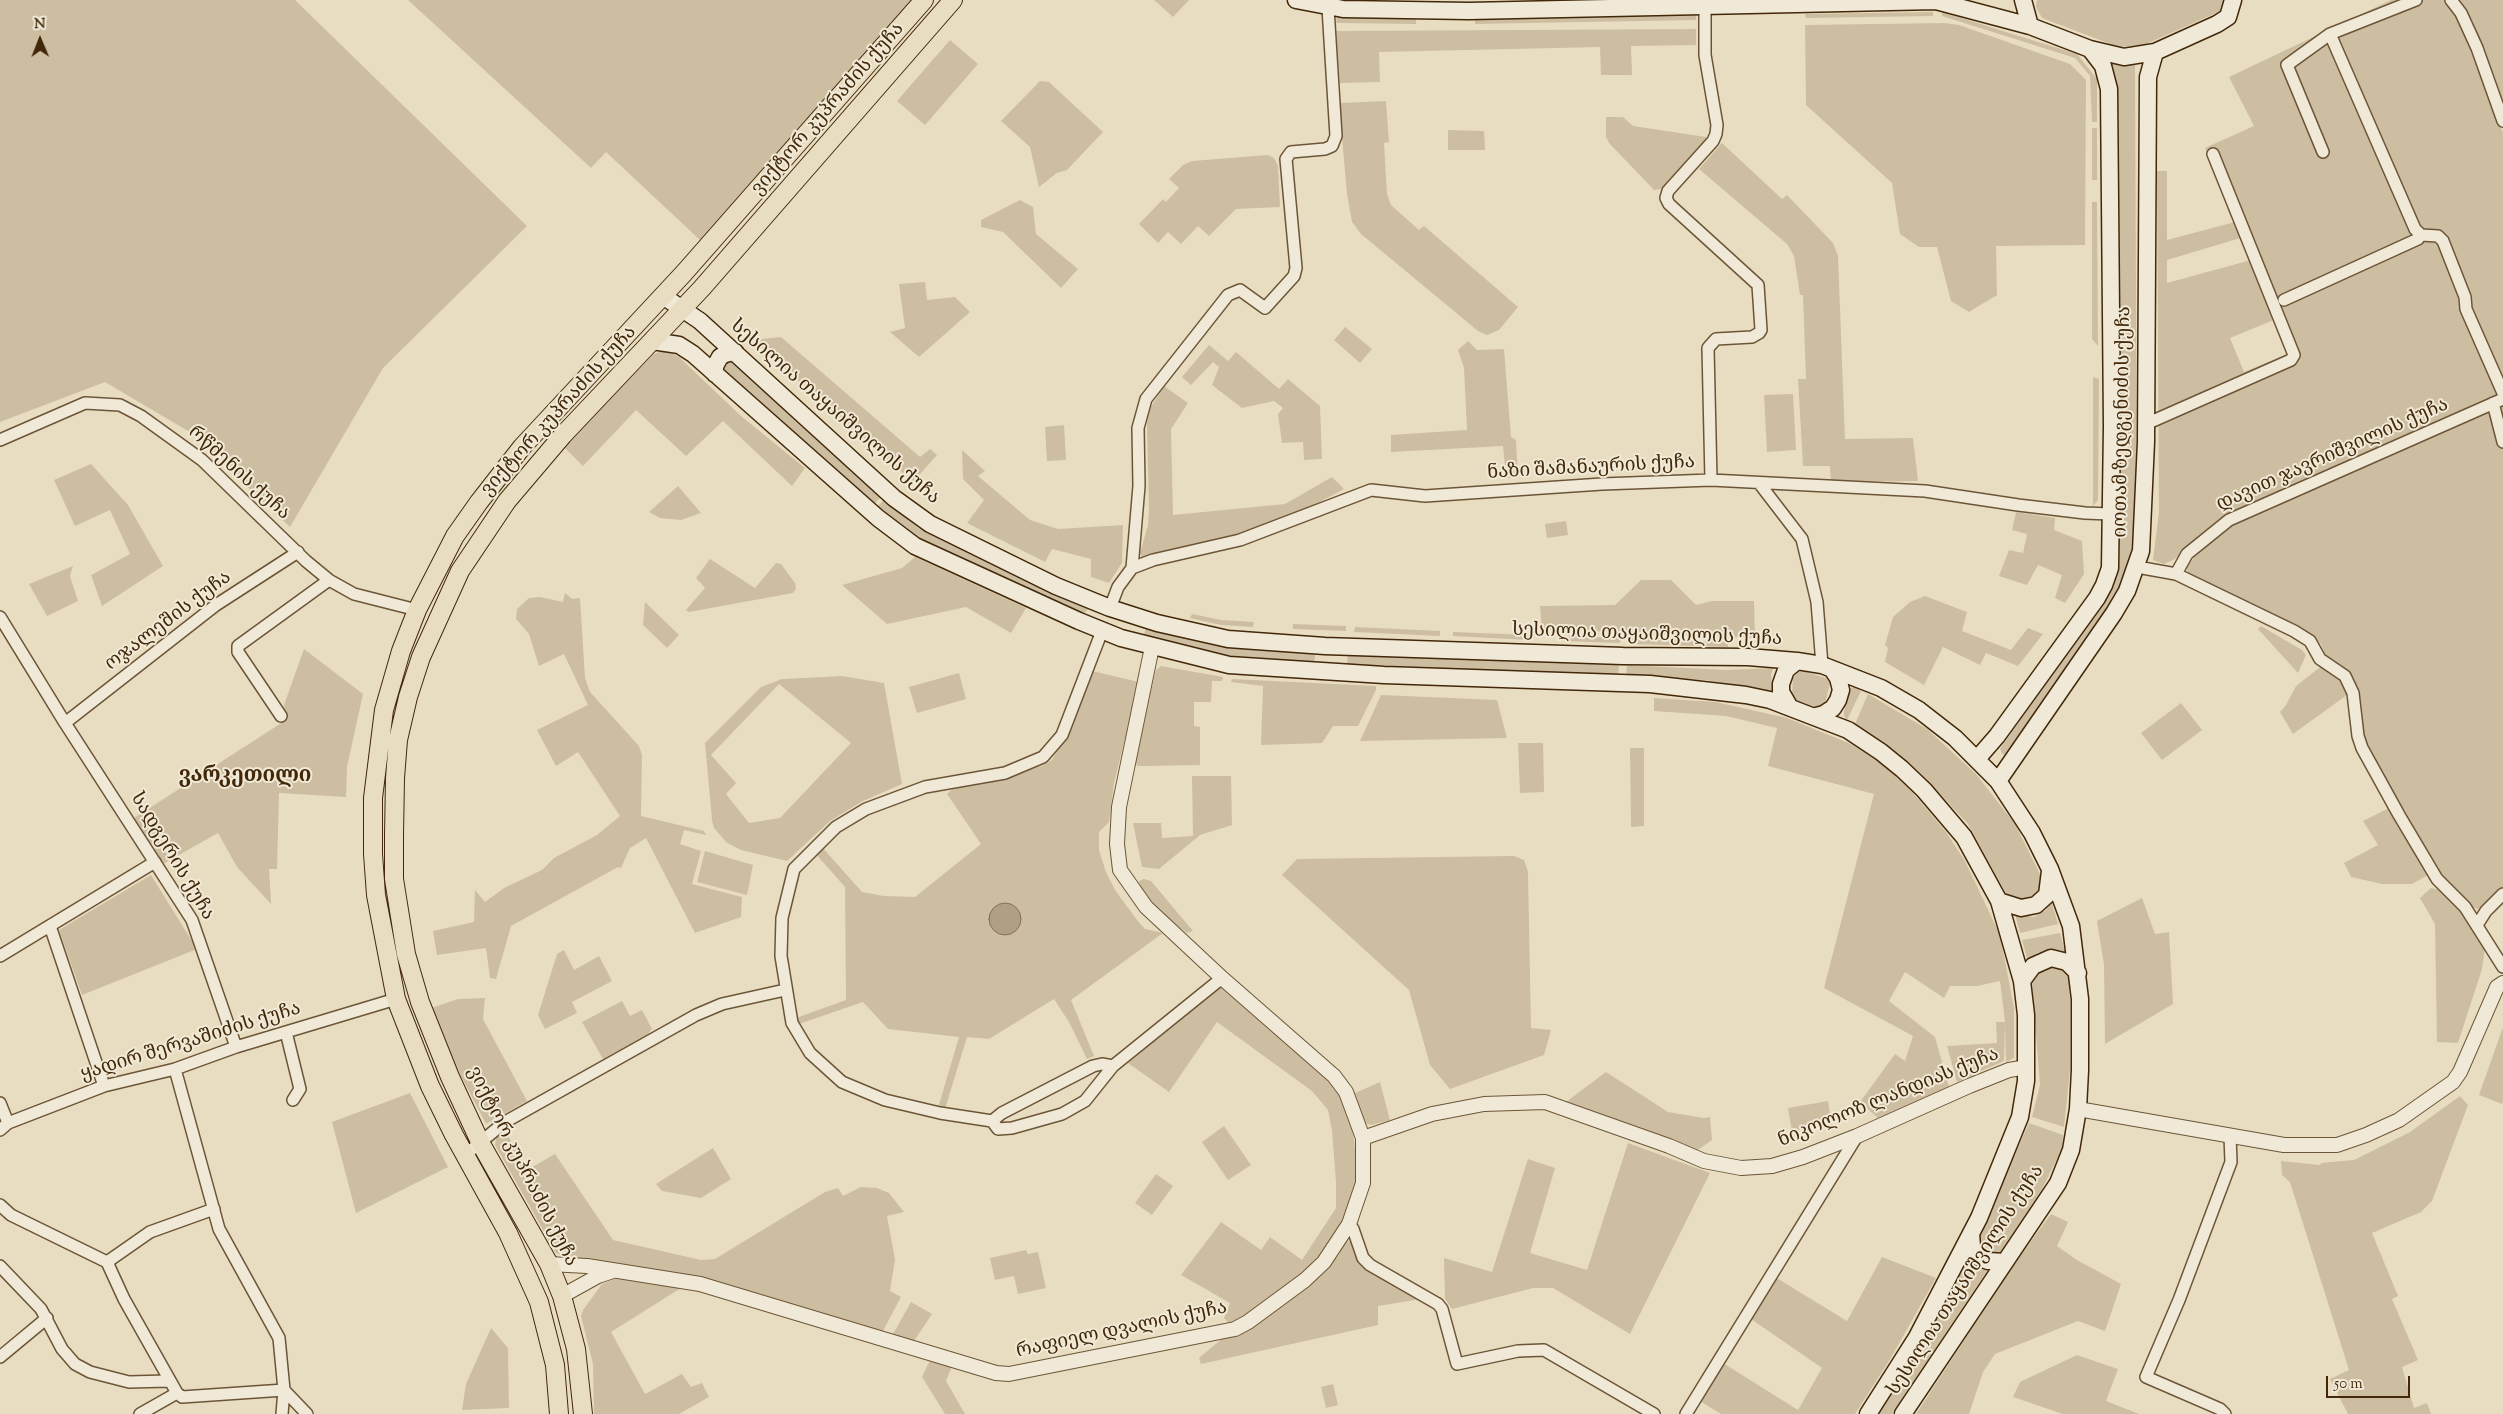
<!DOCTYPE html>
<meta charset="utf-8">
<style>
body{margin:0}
#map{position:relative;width:2503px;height:1414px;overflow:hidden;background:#e9ddc1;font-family:"Sorts Mill Goudy",serif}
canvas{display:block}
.north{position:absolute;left:15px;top:15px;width:50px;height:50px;-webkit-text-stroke:4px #f1e9d7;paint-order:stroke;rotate:359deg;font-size:14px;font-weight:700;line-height:20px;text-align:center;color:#422809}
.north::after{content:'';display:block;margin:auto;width:18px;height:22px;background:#422809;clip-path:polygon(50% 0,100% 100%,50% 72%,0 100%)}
.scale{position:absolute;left:2326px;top:1376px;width:84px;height:22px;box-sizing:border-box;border:2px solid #422809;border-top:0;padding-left:6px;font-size:15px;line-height:18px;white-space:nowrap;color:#422809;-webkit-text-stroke:4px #f1e9d7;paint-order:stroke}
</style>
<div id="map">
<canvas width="2503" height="1414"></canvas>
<div class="north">N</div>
<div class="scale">50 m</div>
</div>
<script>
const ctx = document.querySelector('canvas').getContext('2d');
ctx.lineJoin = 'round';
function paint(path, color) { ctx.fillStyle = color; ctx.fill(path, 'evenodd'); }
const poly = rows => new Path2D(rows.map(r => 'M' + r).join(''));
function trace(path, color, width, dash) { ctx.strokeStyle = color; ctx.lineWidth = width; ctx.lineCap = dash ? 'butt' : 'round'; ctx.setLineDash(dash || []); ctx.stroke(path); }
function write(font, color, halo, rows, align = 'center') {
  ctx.font = font + ' "Sorts Mill Goudy","Noto Serif Georgian",serif'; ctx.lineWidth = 4; ctx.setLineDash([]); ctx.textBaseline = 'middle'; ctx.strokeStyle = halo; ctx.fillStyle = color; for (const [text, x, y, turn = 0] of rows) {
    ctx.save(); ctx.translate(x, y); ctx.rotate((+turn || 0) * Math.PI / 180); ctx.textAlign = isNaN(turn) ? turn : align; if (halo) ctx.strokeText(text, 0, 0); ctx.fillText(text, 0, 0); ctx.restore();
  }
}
paint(poly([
 [0,0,295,0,527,226,383,368,290,527,188,431,105,382,0,422],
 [408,0,911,0,700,240,606,152,591,168],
 [1154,0,1189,0,1173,17],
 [2037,0,2228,0,2223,10,2144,45,2118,47,2042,18,2036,7],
 [2391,0,2447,0,2457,15,2471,45,2503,133,2503,392,2230,513,2192,542,2175,559,2164,564,2153,560,2159,512,2157,171,2167,171,2167,240,2235,222,2205,148,2254,126,2229,77],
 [2244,237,2251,260,2167,283,2167,260],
 [2276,319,2290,353,2244,372,2230,338],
 [2457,0,2503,0,2503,103,2485,55],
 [1933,12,1933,16,1806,18,1805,14],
 [1942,12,2077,54,2097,79,2097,122,2092,122,2090,76,2075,58,1942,16],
 [1696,15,1696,20,1475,24,1475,19],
 [1337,17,1416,18,1416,24,1336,23],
 [1944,23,1959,25,2070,64,2086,80,2085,245,1996,246,1997,295,1969,312,1951,301,1937,247,1919,247,1900,234,1892,183,1806,105,1805,25],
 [1696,29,1696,45,1631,46,1632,75,1601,75,1600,47,1379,52,1380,82,1340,83,1336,31],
 [950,40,978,64,925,125,897,101],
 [2124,62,2135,64,2137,511,2133,558,2117,597,2005,755,2002,754,2000,749,2110,593,2115,567,2111,64],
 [1040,81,1049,82,1103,132,1067,170,1057,173,1039,187,1030,147,1001,121],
 [1386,101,1389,142,1384,143,1387,194,1391,205,1419,230,1424,226,1518,307,1499,330,1487,335,1478,331,1361,234,1352,222,1347,194,1339,103],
 [1606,117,1623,117,1633,126,1706,137,1706,144,1665,188,1654,190,1609,143,1606,137],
 [2092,128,2097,128,2097,180,2092,180],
 [1448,130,1484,131,1485,150,1448,150],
 [1722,143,1782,199,1787,195,1833,243,1838,256,1845,439,1913,438,1918,481,1831,482,1830,466,1803,466,1798,379,1806,379,1803,295,1800,295,1794,256,1787,244,1699,169],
 [1268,155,1274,158,1278,166,1280,207,1236,209,1209,236,1198,226,1181,244,1168,232,1158,243,1139,224,1163,199,1166,202,1179,188,1169,179,1183,165,1192,161],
 [1020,200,1033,207,1036,234,1078,269,1061,288,1003,232,981,227,981,220],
 [2092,202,2097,202,2098,346,2092,339],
 [925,282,927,300,955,297,970,312,919,357,890,332,905,328,899,284],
 [1345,327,1372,349,1360,363,1334,340],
 [781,337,920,457,930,449,937,455,913,482,752,340],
 [1468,341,1477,350,1504,349,1511,437,1516,440,1518,478,1506,478,1503,446,1391,452,1391,435,1467,430,1464,368,1458,350],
 [1209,345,1228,361,1236,352,1279,389,1288,379,1320,406,1322,459,1304,460,1303,442,1282,443,1278,414,1283,408,1274,401,1242,408,1212,385,1219,367,1213,362,1191,385,1182,377],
 [664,350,679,357,741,416,805,468,792,486,723,421,686,456,636,410,583,466,563,446,654,354],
 [728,362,732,363,881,497,874,504,723,369],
 [2093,377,2099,379,2098,500,2093,506],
 [1164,386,1188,403,1171,429,1173,515,1285,504,1332,477,1344,489,1278,524,1142,558,1140,553,1148,525,1149,510,1147,423,1151,407],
 [1793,394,1796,450,1767,452,1764,395],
 [2503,403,2503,890,2482,910,2468,906,2458,892,2442,876,2366,748,2348,675,2326,656,2321,644,2313,637,2191,577,2188,573,2187,568,2190,562,2230,524],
 [1064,425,1066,460,1047,461,1045,427],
 [962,450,985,471,978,476,1030,520,1058,529,1123,525,1122,563,1109,583,1091,577,1091,559,1052,549,1045,562,967,523,984,500,963,479],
 [91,464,128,505,163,566,102,606,91,575,130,554,110,510,75,526,54,480],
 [678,486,701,513,681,520,660,518,649,512],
 [884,500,918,528,1026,580,1088,605,1088,609,1084,614,918,540,877,507],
 [2016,512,2055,518,2054,530,2082,541,2084,574,2065,603,2055,598,2062,575,2038,565,2027,585,1999,576,2009,550,2023,553,2027,534,2012,530],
 [1566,521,1568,535,1547,538,1545,524],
 [915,557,1026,608,1011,633,966,607,887,624,842,585,902,568],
 [710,559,755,588,776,563,781,564,795,583,796,589,793,593,689,612,686,610,705,588,696,578],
 [73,566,70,576,78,601,47,616,29,584],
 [1641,580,1671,580,1696,605,1712,601,1754,601,1755,638,1542,629,1540,606,1615,605],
 [565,593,572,599,580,598,585,678,590,692,639,746,642,755,641,816,704,831,706,835,684,830,680,844,701,851,692,884,742,897,741,917,695,933,646,838,630,848,621,868,618,867,511,926,496,979,490,978,486,948,437,955,433,931,474,922,475,890,485,902,504,888,542,870,554,858,597,835,620,816,578,752,556,766,537,730,588,705,564,654,539,666,529,634,516,619,517,609,529,598,540,597,563,602],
 [1925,596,1967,612,1962,631,2011,650,2028,628,2043,634,2018,666,1986,653,1980,665,1943,647,1924,685,1885,662,1888,648,1885,645,1893,617,1910,602],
 [645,602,679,635,667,648,643,625],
 [1192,614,1221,620,1254,622,1253,627,1221,625,1190,618],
 [1293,624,1346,626,1346,631,1293,629],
 [2261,626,2302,650,2306,655,2298,673,2258,629],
 [1355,627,1440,631,1440,636,1354,632],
 [1146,628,1225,646,1311,651,1315,654,1315,659,1313,662,1219,655,1143,637],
 [1453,632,1529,635,1529,640,1453,636],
 [1561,636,1621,638,1620,643,1561,641],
 [1628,638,1728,642,1728,647,1628,644],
 [304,649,363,694,347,767,346,797,279,793,277,869,269,869,271,904,237,867,218,833,163,864,134,818,286,720,284,705],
 [1348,653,1619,665,1618,676,1347,664],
 [2324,664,2341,676,2351,692,2293,734,2280,712,2286,705,2296,686],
 [1627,665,1726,670,1773,668,1771,675,1773,694,1706,680,1626,677],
 [1161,666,1223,677,1222,681,1212,681,1211,702,1194,702,1194,726,1200,727,1200,765,1146,766,1138,766,1134,762,1156,670],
 [1092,671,1139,682,1114,783,1109,822,1099,832,1099,850,1106,872,1115,890,1137,920,1145,929,1163,933,1071,1000,1094,1056,1087,1059,1069,1022,1054,999,989,1039,967,1037,945,1109,938,1108,959,1037,888,1029,863,1002,799,1024,796,1018,846,1000,845,887,815,853,822,847,862,892,884,896,915,897,981,844,947,794,951,790,1042,766,1052,760,1072,725],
 [1803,671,1826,678,1830,683,1825,704,1819,708,1796,700,1792,695,1793,678,1798,672],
 [959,673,966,699,917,713,909,687],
 [842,676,884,683,902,784,863,801,830,821,787,861,741,850,727,843,714,828,712,820,705,743,761,687,782,679],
 [779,684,851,743,780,818,749,823,726,794,736,783,711,755],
 [1232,679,1376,686,1376,690,1358,726,1333,726,1322,743,1261,745,1263,686,1231,682],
 [1854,687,1861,691,1847,720,1844,716,1844,712,1848,689],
 [1868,694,1927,729,1976,774,2015,824,2042,878,2040,888,2033,896,2020,899,2007,895,1968,824,1926,779,1898,753,1855,724],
 [1381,695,1497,700,1507,738,1360,741],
 [1654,698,1716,702,1787,718,1851,744,1886,767,1909,788,1946,832,1965,861,2000,935,2014,1008,2014,1058,2006,1062,2005,1024,2004,1061,1957,1082,1947,1046,1997,1043,1996,1022,2005,1022,2000,981,1977,986,1950,986,1944,998,1905,972,1889,1001,1935,1037,1949,1087,1878,1118,1860,1102,1895,1054,1905,1061,1913,1036,1824,988,1874,794,1768,766,1777,728,1726,716,1654,711],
 [2181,703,2202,730,2162,760,2141,733],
 [1518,743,1543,743,1544,792,1520,793],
 [1630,748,1644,748,1644,826,1631,827],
 [1192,776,1231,776,1232,825,1200,835,1159,869,1142,867,1133,823,1161,823,1162,838,1193,836],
 [2389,808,2428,875,2412,884,2382,884,2351,877,2344,863,2378,845,2363,821],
 [705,851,753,865,747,895,697,882],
 [1514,856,1524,860,1528,872,1531,1028,1551,1030,1544,1055,1450,1089,1430,1065,1409,990,1282,875,1297,859],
 [151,875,197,949,82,995,59,930],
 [1144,879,1151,881,1193,931,1187,933,1157,910,1139,887,1139,881],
 [2431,888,2440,890,2455,903,2485,948,2482,969,2458,1043,2437,1042,2435,924,2420,898],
 [2142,898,2155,934,2169,932,2173,1004,2105,1044,2104,965,2097,921],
 [2051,900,2058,924,2020,933,2015,914,2034,917,2046,910],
 [2060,933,2065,952,2055,949,2037,953,2028,961,2022,940],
 [564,950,574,970,599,956,612,981,572,1002,577,1013,545,1029,538,1015,557,954],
 [2048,967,2058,967,2068,972,2070,1002,2070,1070,2064,1127,2032,1117,2040,1085,2032,982,2039,972],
 [1220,986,1332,1082,1345,1102,1354,1139,1357,1171,1356,1186,1348,1211,1313,1265,1248,1315,1236,1322,1228,1322,1224,1318,1230,1303,1181,1275,1221,1222,1261,1250,1270,1237,1302,1260,1336,1208,1336,1182,1332,1130,1328,1110,1312,1091,1217,1022,1169,1092,1128,1063],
 [485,998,483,1019,527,1101,486,1124,450,1055,431,1008,458,999],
 [622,1001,630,1016,642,1010,652,1029,648,1034,603,1059,582,1022],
 [2503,1027,2503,1101,2502,1104,2479,1095],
 [1606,1072,1668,1112,1704,1118,1710,1117,1712,1140,1695,1152,1566,1102],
 [1380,1082,1390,1120,1371,1125,1365,1123,1362,1117,1355,1093],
 [410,1093,448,1167,356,1213,332,1122],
 [2460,1096,2468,1105,2432,1201,2421,1212,2372,1233,2398,1296,2392,1299,2418,1360,2402,1367,2414,1408,2427,1403,2431,1414,2348,1414,2330,1379,2349,1370,2290,1182,2282,1175,2281,1161,2320,1165,2321,1163,2354,1160,2410,1132],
 [1828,1101,1832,1125,1792,1131,1788,1108],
 [2029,1123,2063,1135,2062,1149,2040,1193,2002,1252,1994,1253,1983,1247,1980,1243,1980,1234],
 [1224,1126,1251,1165,1228,1180,1202,1142],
 [506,1132,527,1170,555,1154,613,1240,701,1260,715,1259,825,1192,838,1188,843,1196,861,1187,877,1188,889,1193,904,1212,887,1216,895,1260,890,1291,901,1297,883,1331,708,1281,572,1259,556,1253,495,1145,496,1138],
 [1628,1143,1710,1173,1630,1334,1553,1288,1533,1288,1452,1309,1445,1299,1444,1258,1492,1272,1528,1159,1555,1168,1530,1253,1587,1270],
 [713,1148,731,1179,701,1198,662,1191,656,1184],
 [1156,1174,1173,1186,1152,1215,1135,1203],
 [2051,1214,2068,1222,2057,1246,2077,1260,2121,1284,2105,1331,2078,1321,1995,1354,1983,1372,1969,1414,1916,1414,2016,1261],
 [1351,1240,1360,1263,1427,1298,1378,1306,1378,1325,1201,1364,1199,1358,1223,1338,1246,1331,1310,1285,1339,1255,1345,1242],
 [1026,1250,1028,1254,1038,1252,1046,1288,1018,1294,1014,1276,995,1280,990,1258],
 [1882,1257,1936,1278,1889,1361,1855,1414,1721,1414,1700,1401,1723,1363,1798,1410,1822,1368,1751,1319,1775,1277,1847,1321],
 [1968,1260,1987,1271,1892,1414,1878,1414,1929,1332],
 [617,1278,681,1288,611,1332,645,1394,682,1374,691,1387,702,1383,709,1397,679,1414,594,1414,593,1364,581,1316,583,1310,602,1284],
 [911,1302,932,1314,914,1341,893,1334],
 [491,1328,508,1348,509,1408,462,1410,466,1384],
 [2077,1355,2118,1369,2106,1401,2139,1414,2063,1414,2013,1397,2020,1382],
 [931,1358,952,1366,946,1381,965,1414,945,1414,922,1377],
 [1333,1384,1338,1405,1326,1408,1321,1387]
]), '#cdbea2');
const water = poly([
 '989 919a16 16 0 1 1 32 0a16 16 0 1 1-32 0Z'
]);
paint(water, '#b09f82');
trace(water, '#846f52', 1);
const minor = poly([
 [2451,0,2461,13,2477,48,2503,121],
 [1705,5,1705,55,1717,125,1716,134,1713,141,1668,191,1666,198,1669,204,1758,285,1761,330,1759,333,1752,337,1716,339,1708,348,1711,480],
 [2330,34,2415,229,2421,235,2438,236,2443,241,2465,297,2466,309,2503,393],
 [2323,152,2287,65,2330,34,2416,0],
 [2284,300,2418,239,2421,235],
 [2493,403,2503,442],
 [2146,424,2291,360,2294,355,2213,154],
 [0,440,85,403,120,405,141,416,202,460,306,561,329,580,354,594,417,610],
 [1759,483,1802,539,1817,602,1822,665],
 [2137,567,2176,574,2294,631,2310,641,2320,659,2345,676,2353,693,2358,736,2362,748,2399,815,2437,879,2465,907,2503,967],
 [1132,568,1139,486,1138,428,1146,399,1228,295,1240,290,1265,308,1294,276,1296,268,1286,159,1291,152,1325,149,1332,146,1336,136,1328,8],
 [2176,574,2187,554,2229,520,2503,399],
 [1110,608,1118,587,1132,568,1153,560,1240,540,1371,490,1425,496,1602,484,1711,480,1925,491,2018,505,2085,513,2110,514],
 [0,617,65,723,192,920,236,1047],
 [1102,631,1062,735,1043,757,1005,773,925,787,866,809,836,827,794,869,782,918,781,956,792,1023,810,1053,842,1082,885,1100,940,1113,992,1121,998,1129,1012,1128,1062,1114,1085,1101,1113,1066,1222,978],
 [281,716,238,652,238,646,329,580],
 [65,723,216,605,298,552],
 [2477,925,2486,911,2503,894],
 [50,926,104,1086],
 [0,956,155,862],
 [286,1032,300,1089,293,1100],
 [175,1069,219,1229,279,1338,284,1390,282,1414],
 [0,1103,8,1123],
 [992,1121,1002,1113,1093,1066,1102,1064,1113,1066],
 [0,1130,8,1123,104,1086,175,1069,236,1047,396,999],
 [465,1155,505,1122,696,1015,722,1004,785,990],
 [0,1205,11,1215,107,1262,124,1299,177,1393,182,1397,284,1390],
 [1349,1224,1353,1229,1363,1258,1370,1265,1438,1304,1442,1309,1457,1364,1518,1351,1544,1350,1654,1414],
 [107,1262,150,1232,214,1209],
 [0,1266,41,1309,62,1349,75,1364,90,1372,129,1382,168,1381],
 [0,1357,47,1318],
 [284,1390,307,1414],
 [140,1414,177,1393],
 [1686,1414,1857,1136],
 [2225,1414,2220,1409,2146,1377,2179,1300,2231,1162,2230,1136]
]);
const tertiary = poly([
 [2078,1109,2284,1145,2337,1145,2366,1135,2399,1120,2453,1082,2460,1072,2497,987,2503,983],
 [1363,1138,1432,1114,1484,1104,1545,1102,1669,1146,1704,1161,1741,1168,1772,1166,1803,1157,1857,1136,1969,1086,2009,1070,2027,1067],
 [549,1264,587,1266,700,1284,996,1373,1009,1374,1235,1329,1248,1322,1305,1280,1324,1262,1349,1224,1363,1183,1363,1138,1346,1092,1334,1076,1222,978,1146,907,1120,870,1117,844,1119,807,1152,647],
 [562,1296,598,1276,613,1271]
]);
const secondary = poly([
 [1296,0,1343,9,1469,11,1936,1,2030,26,2090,49,2124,57,2155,52,2217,24,2228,17,2233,0],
 [2023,0,2030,26],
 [663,296,700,321,894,498,930,524,1056,586,1110,608,1157,623,1228,639,1325,646,1623,656,1748,657,1797,661,1822,665,1881,688,1919,710,1955,738,1998,781,2032,833,2050,869,2071,926,2080,999,2080,1070,2078,1109,2071,1150,2058,1183,1903,1414],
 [652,341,679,345,693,354,878,518,915,546,1079,621,1121,638,1229,665,1384,675,1650,684,1746,695,1770,700,1848,730,1881,752,1902,769,1924,790,1964,837,1999,901,2022,981,2026,1015,2026,1081,2020,1117,1979,1218,1917,1337,1868,1414],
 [715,374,715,366,720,357,725,354,735,352],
 [1789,706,1781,692,1781,684,1786,670,1797,661],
 [1816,716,1824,714,1833,708,1838,700,1841,690,1838,678,1832,669],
 [1977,759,1997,736,2097,598,2104,585,2110,568,2112,426,2109,89,2103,66,2090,49],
 [1998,781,2114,613,2127,591,2141,551,2146,442,2148,77,2155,52],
 [1999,901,2021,908,2036,905,2047,895,2050,871],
 [2022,981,2033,966,2051,958,2067,962,2078,973],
 [1971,1233,1972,1247,1978,1257,1988,1261,2005,1262]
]);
const primary = poly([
 [559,1414,555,1365,539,1302,508,1233,454,1135,430,1086,396,999,376,895,373,854,373,798,384,710,401,651,417,610,455,536,479,502,522,447,684,273,924,0],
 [583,1414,576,1349,562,1296,549,1264,481,1144,450,1077,420,1002,406,954,394,879,394,835,395,778,398,740,408,697,421,657,460,571,507,501,563,435,702,288,953,0]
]);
trace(minor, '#6c5537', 14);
trace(tertiary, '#6c5537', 16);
trace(secondary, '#422809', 19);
trace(primary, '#422809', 20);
trace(minor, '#f1e9d7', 11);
trace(tertiary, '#f1e9d7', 14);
trace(secondary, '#f1e9d7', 16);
trace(primary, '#e9ddc1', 18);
write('19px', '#422809', '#f1e9d7', [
 ["ვიქტორ კუპრაძის ქუჩა",829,110,-49],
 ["ვიქტორ კუპრაძის ქუჩა",560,412,-48],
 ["სესილია თაყაიშვილის ქუჩა",834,413,41],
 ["იოთამ ზედგენიძის ქუჩა",2124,422,-89],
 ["დავით ჯავრიშვილის ქუჩა",2333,456,-24],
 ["ნაზი შამანაურის ქუჩა",1591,469,-3],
 ["რწმენის ქუჩა",238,474,42],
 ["ოჯალეშის ქუჩა",169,622,-37],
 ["სესილია თაყაიშვილის ქუჩა",1647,636,2],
 ["სადგერის ქუჩა",171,857,59],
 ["ყადირ შერვაშიძის ქუჩა",191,1043,-17],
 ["ნიკოლოზ ლანდიას ქუჩა",1889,1099,-22],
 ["ვიქტორ კუპრაძის ქუჩა",521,1167,63],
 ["სესილია თაყაიშვილის ქუჩა",1967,1281,-57],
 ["რაფიელ დვალის ქუჩა",1122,1331,-12]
]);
write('bold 21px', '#422809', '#f1e9d7', [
 ["ვარკეთილი",245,777]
]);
</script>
